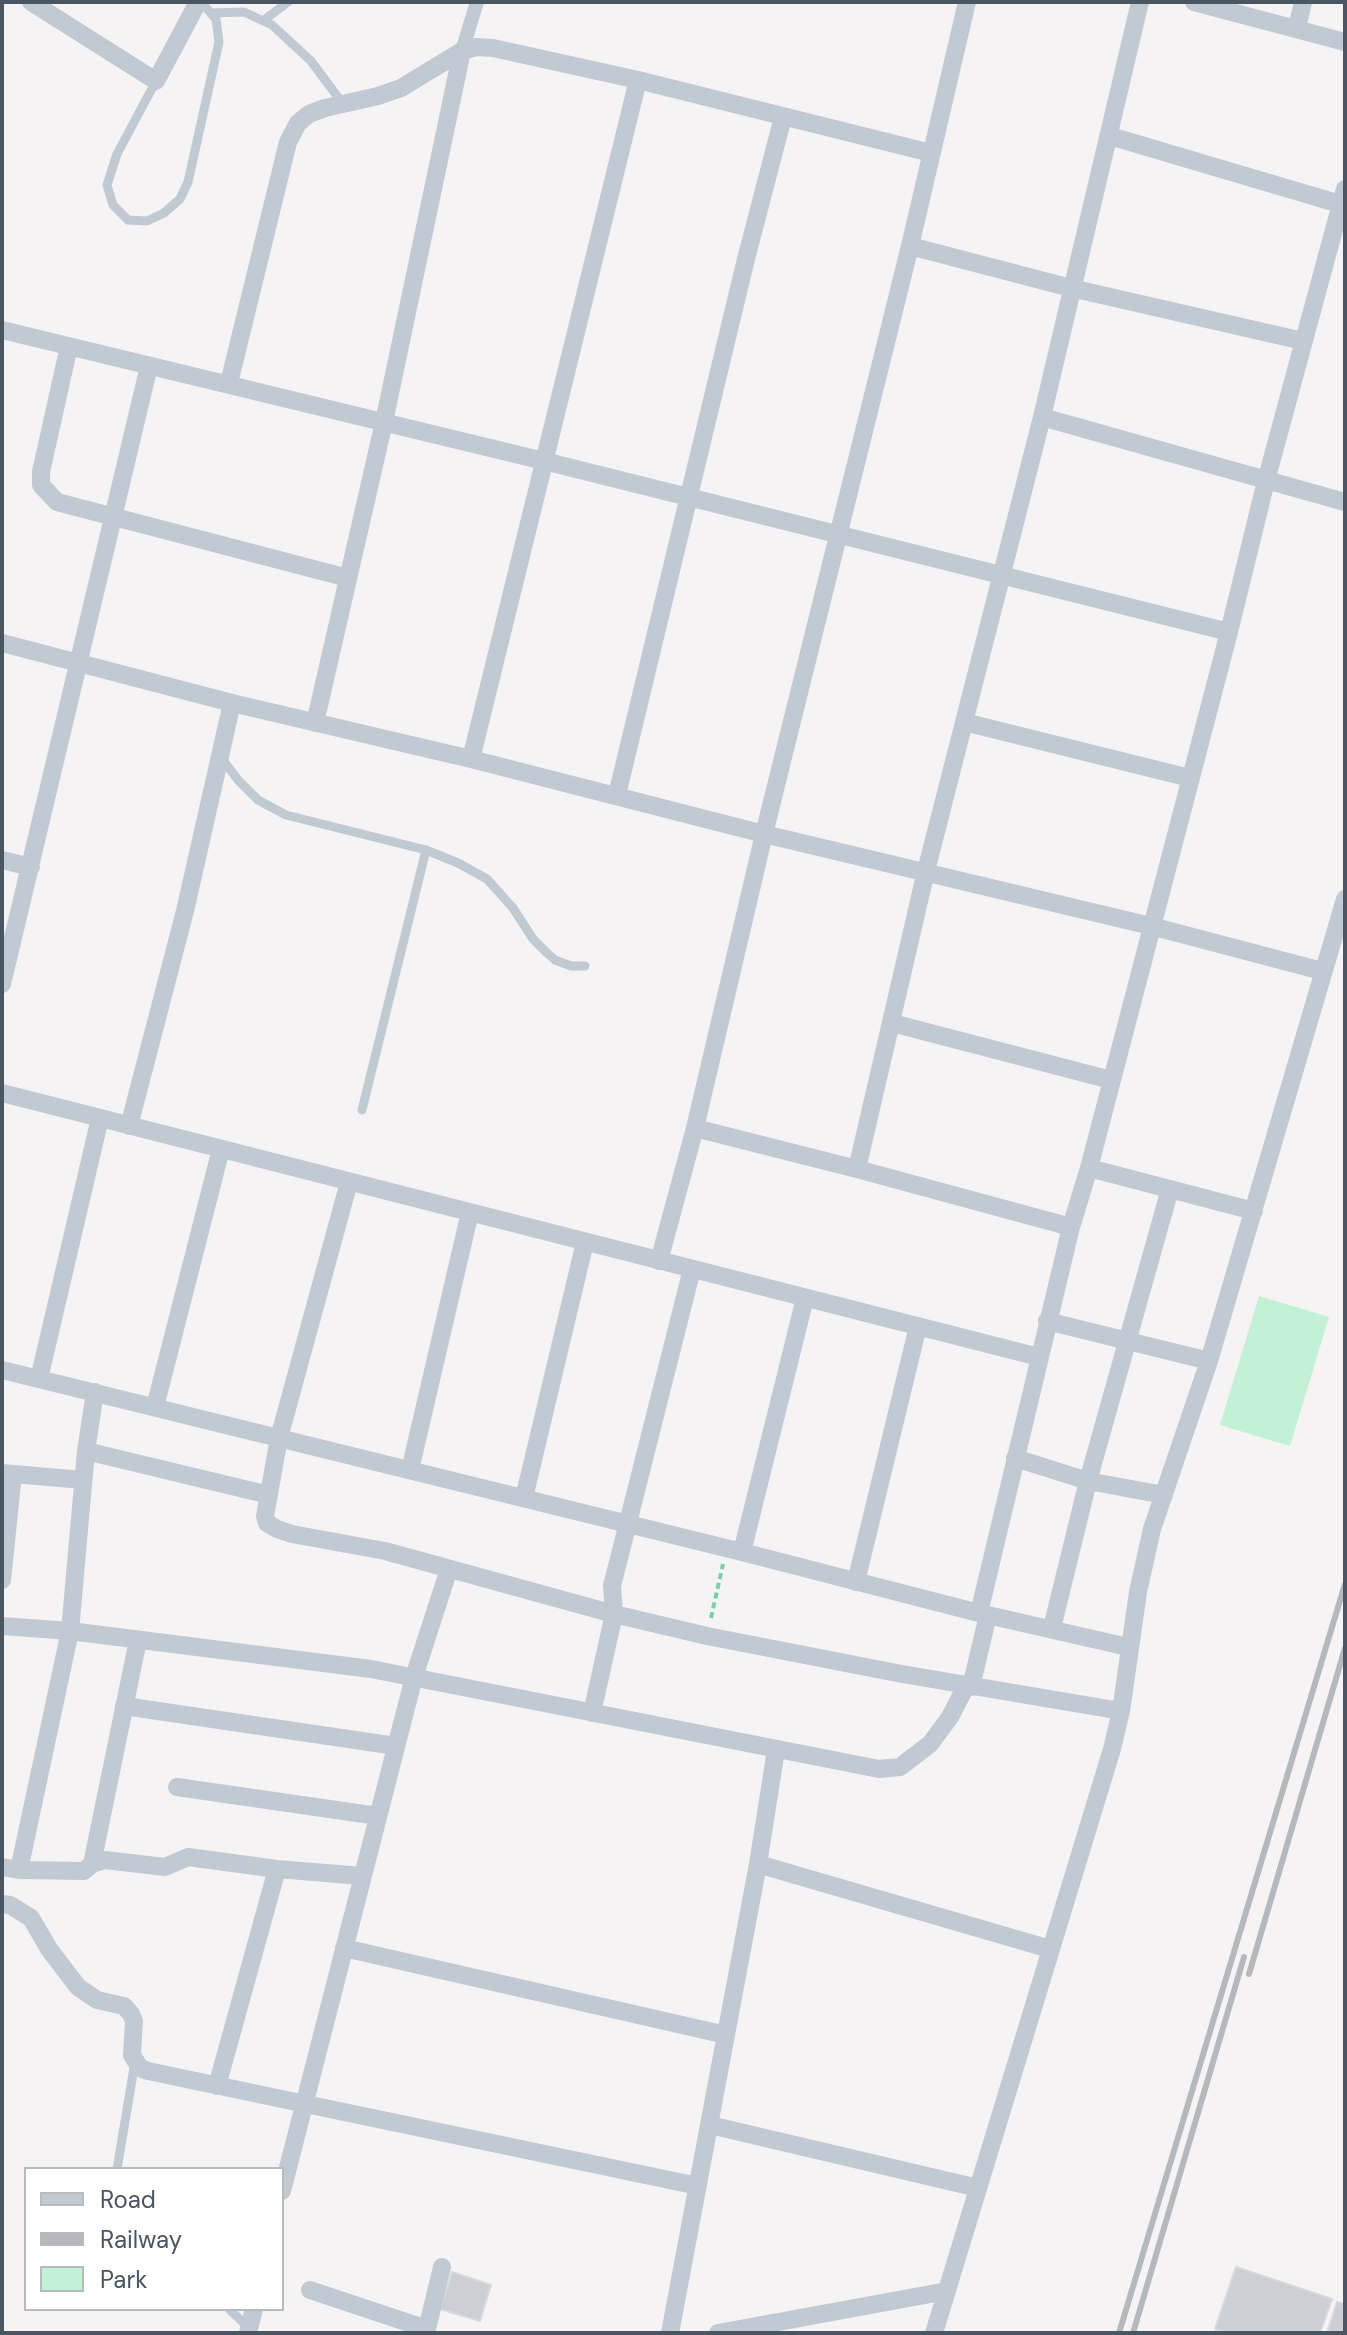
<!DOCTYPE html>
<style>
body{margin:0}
#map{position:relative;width:1347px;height:2335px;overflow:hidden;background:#f5f3f3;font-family:"DM Sans",sans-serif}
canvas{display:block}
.frame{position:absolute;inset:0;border:4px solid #4a5661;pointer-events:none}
.legend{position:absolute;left:24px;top:2167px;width:260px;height:144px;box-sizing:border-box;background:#fff;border:2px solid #b7bbc0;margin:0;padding:10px 14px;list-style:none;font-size:24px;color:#4a5661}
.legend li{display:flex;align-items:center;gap:16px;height:40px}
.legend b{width:40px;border:2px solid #b7bbc0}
</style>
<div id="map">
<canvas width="1347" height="2335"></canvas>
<div class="frame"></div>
<ul class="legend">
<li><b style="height:10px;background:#c1cad2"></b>Road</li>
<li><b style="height:10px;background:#b5b8bd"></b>Railway</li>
<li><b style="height:22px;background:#c3f1d5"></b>Park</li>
</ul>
</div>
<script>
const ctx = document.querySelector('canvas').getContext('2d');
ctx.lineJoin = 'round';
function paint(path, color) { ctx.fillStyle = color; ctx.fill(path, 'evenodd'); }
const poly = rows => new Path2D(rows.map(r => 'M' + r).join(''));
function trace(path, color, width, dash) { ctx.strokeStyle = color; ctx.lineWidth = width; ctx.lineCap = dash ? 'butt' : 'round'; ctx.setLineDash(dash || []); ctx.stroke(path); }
paint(poly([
 [1259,1296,1329,1317,1290,1446,1220,1425]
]), '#c3f1d5');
const building = poly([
 [1236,2267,1332,2299,1320,2333,1228,2333,1215,2329,1236,2267],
 [452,2272,491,2285,480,2321,440,2309,452,2272],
 [1337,2302,1345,2304,1345,2333,1327,2333,1337,2302]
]);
paint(building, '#cdcfd5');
trace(building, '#d7d9de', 2);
trace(poly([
 [711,1618,723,1564]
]), '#7ad0a6', 4, [6, 4]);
trace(poly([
 [211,13,244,12,272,25,311,61,343,104],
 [264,20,288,2],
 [156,81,117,154,107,185,113,205,128,220,147,221,164,213,180,199,188,182,219,42,216,19,201,2],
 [220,756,238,780,258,800,286,815,426,850,458,863,487,879,513,908,533,939,546,952,555,960,571,966,585,966],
 [362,1110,426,850],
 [117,2169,135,2062],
 [229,2309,249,2328]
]), '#c1cad2', 9);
trace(poly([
 [462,51,477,2]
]), '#c1cad2', 14);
trace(poly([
 [31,2,156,81,198,2],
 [1194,2,1345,42],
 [1297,28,1303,2],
 [1110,136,1340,204],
 [910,246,1071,288,1303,341],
 [2,330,544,461,1229,632],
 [69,346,41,472,41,485,57,502,348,578],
 [229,383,288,142,298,123,309,114,325,108,378,96,401,88,462,51,476,47,493,48,638,80,931,153],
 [1042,417,1345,502],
 [2,643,232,703,471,759,764,834,1151,926,1322,971],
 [964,722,1190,778],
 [315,723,384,422,462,51],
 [471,759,638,80],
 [617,795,746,259,783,117],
 [2,860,31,867],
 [2,984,149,366],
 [892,1023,1111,1080],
 [2,1093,1039,1357],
 [129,1126,185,911,232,703],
 [695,1128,857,1169,1071,1227],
 [1089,1168,1254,1211],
 [857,1169,926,871,1042,417,1140,2],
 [349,1182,279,1438,265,1516,267,1523,277,1529,292,1534,385,1551,614,1614,592,1713],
 [659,1261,695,1128,764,834,910,246,967,2],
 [692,1269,612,1586,614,1614,707,1636,902,1674,1121,1711],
 [1047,1321,1209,1361],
 [2,1370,742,1552,979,1613,1128,1647],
 [39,1379,100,1118],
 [95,1392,86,1451,70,1631,371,1669,879,1769,900,1767,930,1744,950,1717,966,1686],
 [155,1407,221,1149],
 [86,1451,269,1495],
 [1015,1458,1088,1481,1164,1495],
 [410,1470,470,1212],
 [2,1473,83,1480],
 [524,1498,585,1242],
 [742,1552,805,1298],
 [2,1580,13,1474],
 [856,1582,918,1326],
 [979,1613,1071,1227,1089,1168,1229,632,1266,481,1345,189],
 [2,1626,70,1631,19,1870,2,1867],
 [1052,1628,1088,1481,1170,1189],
 [971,1687,988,1615],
 [124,1706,396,1746],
 [177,1787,378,1816],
 [92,1864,138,1640],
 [758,1864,1050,1949],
 [19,1870,84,1871,92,1864,105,1860,165,1867,188,1857,277,1869,362,1876],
 [2,1904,10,1905,31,1918,49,1949,78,1987,97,2000,124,2006,131,2014,134,2021,132,2055,140,2068,148,2071,698,2186],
 [344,1948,726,2035],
 [217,2086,277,1869],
 [710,2125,978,2188],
 [282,2191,414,1677,449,1569],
 [310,2290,427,2329],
 [248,2333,254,2309],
 [426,2333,442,2267],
 [670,2333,758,1864,776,1750],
 [718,2333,947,2291],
 [934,2333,1112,1749,1121,1711,1138,1592,1152,1529,1209,1361,1345,899]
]), '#c1cad2', 18);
trace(poly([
 [1249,1974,1345,1648],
 [1119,2333,1345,1584],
 [1133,2333,1244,1957]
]), '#b5b8bd', 6);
</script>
